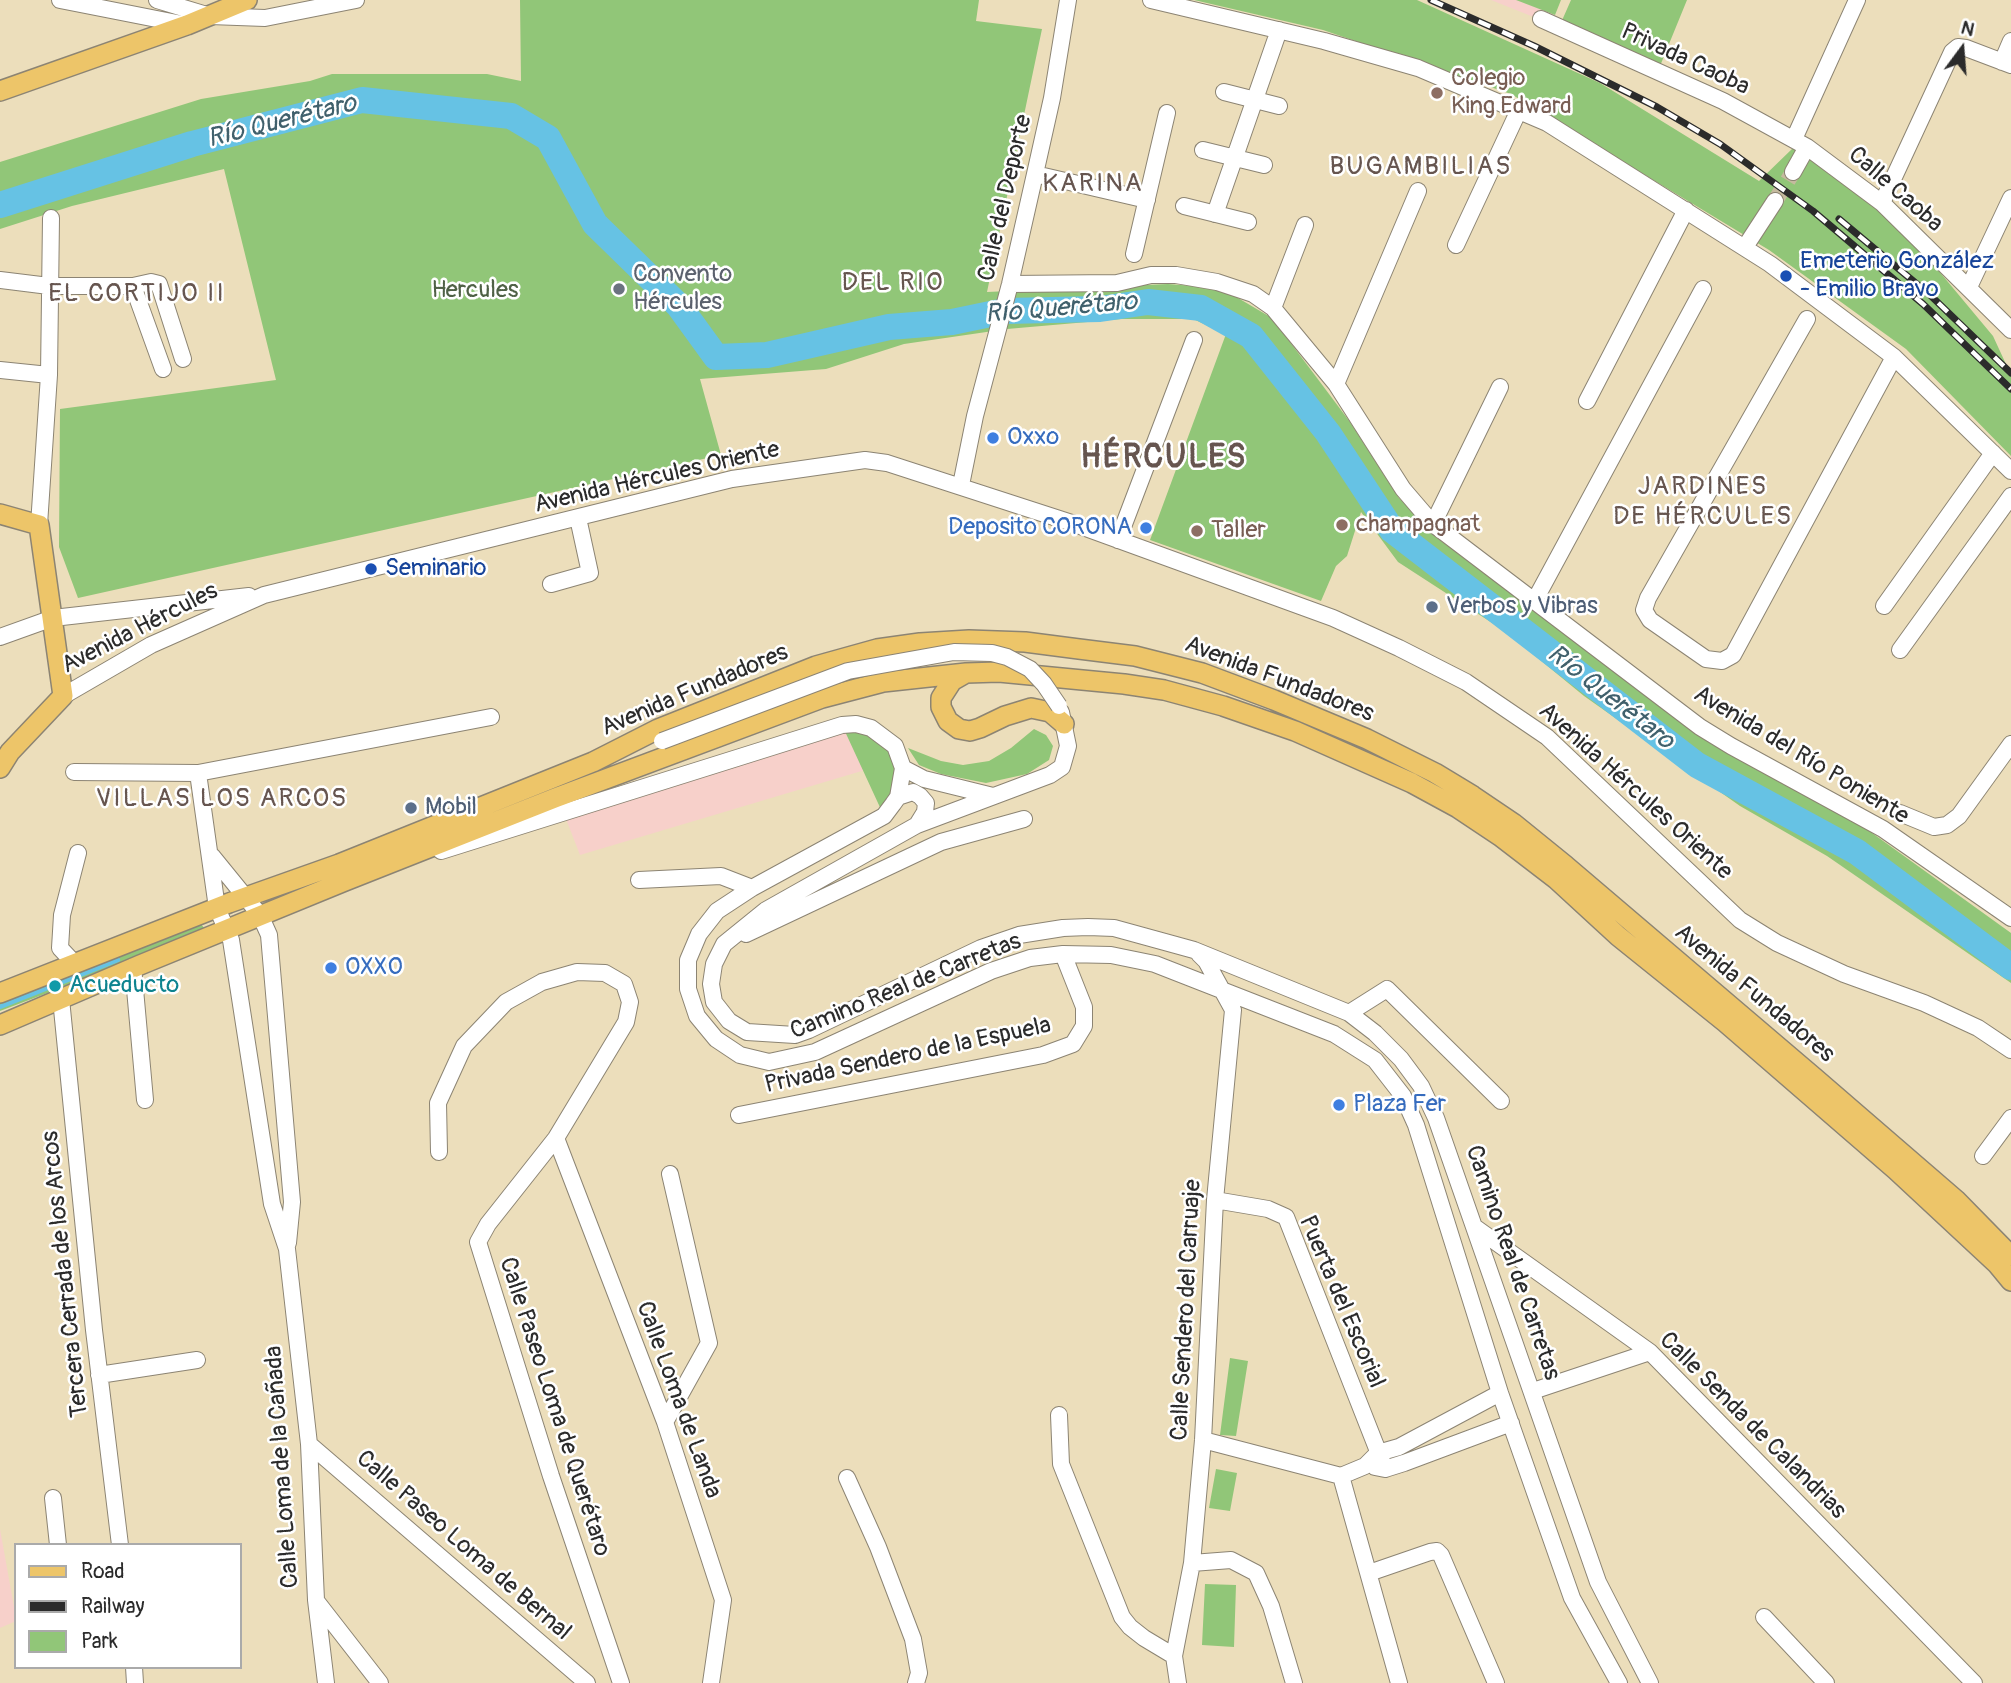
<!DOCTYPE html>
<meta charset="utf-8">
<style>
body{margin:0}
#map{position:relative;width:2011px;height:1683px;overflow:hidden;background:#ecdebb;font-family:Pangolin,sans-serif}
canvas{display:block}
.legend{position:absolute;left:14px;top:1543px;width:228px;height:126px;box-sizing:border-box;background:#fff;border:2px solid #aaa;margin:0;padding:9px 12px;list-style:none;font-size:21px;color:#2b2b2b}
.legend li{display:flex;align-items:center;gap:14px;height:35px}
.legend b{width:35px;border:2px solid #aaa}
.north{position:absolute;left:1927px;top:14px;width:70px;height:70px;-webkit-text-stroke:5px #fff;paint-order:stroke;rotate:16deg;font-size:19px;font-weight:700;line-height:28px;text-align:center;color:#2b2b2b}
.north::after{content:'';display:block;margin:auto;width:24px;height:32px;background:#2b2b2b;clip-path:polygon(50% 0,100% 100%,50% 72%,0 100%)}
</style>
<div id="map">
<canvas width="2011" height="1683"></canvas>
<ul class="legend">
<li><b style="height:9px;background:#edc569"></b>Road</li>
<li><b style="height:9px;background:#2b2b2b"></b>Railway</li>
<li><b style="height:19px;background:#91c678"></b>Park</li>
</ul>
<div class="north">N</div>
</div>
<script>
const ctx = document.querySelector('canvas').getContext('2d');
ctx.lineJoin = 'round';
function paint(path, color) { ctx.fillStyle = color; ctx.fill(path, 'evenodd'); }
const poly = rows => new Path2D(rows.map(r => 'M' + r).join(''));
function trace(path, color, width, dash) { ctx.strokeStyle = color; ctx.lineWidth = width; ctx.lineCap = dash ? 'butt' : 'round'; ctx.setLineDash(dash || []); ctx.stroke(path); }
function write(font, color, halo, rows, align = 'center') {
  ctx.font = font + ' Pangolin,sans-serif'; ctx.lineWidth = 5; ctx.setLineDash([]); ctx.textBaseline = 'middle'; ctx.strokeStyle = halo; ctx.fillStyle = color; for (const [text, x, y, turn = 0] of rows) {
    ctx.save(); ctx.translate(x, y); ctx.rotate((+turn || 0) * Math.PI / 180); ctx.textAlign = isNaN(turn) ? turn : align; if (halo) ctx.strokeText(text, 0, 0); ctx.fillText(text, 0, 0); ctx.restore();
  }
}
paint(poly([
 [1491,0,1555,0,1546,22],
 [842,725,865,770,580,855,564,814],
 [0,1529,16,1618,16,1621,0,1628]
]), '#f7d0ca');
paint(poly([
 [520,0,979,0,976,21,1042,29,987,292,1168,284,1221,288,1272,318,1350,422,1399,498,1441,541,1706,740,1861,825,2011,933,2011,983,1827,856,1740,806,1584,696,1506,632,1398,562,1361,512,1347,556,1336,566,1321,601,1150,540,1226,334,1193,319,1122,319,1007,329,904,344,826,369,700,379,721,455,78,598,59,547,60,409,276,380,224,169,72,206,0,229,0,162,201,99,310,81,332,74,487,74,521,81],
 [1194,0,1417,0,1600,83,1759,181,1793,148,1893,216,1993,336,2011,375,2011,456,1906,349,1769,250,1511,94,1323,30],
 [1516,0,1561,0,1555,15],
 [1571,0,1687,0,1660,66,1560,25],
 [842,725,871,728,903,768,884,816],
 [1034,729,1046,735,1053,746,1049,760,1027,774,986,783,941,774,919,765,908,748,941,761,963,765,989,761,1011,748],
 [197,920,208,932,0,1011,0,996],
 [1230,1358,1248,1361,1236,1436,1220,1435],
 [1216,1469,1237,1473,1230,1511,1209,1508],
 [1205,1584,1236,1585,1234,1647,1202,1645]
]), '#91c678');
trace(poly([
 [0,1007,118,960]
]), '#66c2e4', 4.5);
trace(poly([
 [0,205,192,144,362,100,511,116,548,138,595,224,679,306,716,357,767,355,889,327,952,322,1005,311,1100,309,1148,302,1201,308,1251,336,1328,433,1392,530,1697,765,1857,852,2011,967]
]), '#66c2e4', 26);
trace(poly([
 [1775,201,1793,172]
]), '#c5ba9e', 16, [16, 8]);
const minor = poly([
 [60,0,187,25],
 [157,0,210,16,265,18,356,0],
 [1151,0,1324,41,1418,68,1547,123,1770,264,1894,357,2011,471],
 [1541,19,1723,101,1807,147,1882,203,2011,330],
 [2002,62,2011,41],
 [1224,92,1279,106],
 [1794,139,1857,0],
 [1203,150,1264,165],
 [1793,172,1807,147],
 [1035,174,1147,200],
 [1882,203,1952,52,1958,47,1966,48,2011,65],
 [1184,206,1248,222],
 [1215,214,1279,30],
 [1456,245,1519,110],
 [1745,247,1775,201],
 [1134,254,1167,113],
 [0,280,49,286,133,286,151,282,159,284,183,359],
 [1010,284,1117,283,1151,275,1176,275,1217,282,1253,294,1273,308,1336,384,1403,489,1433,524,1700,727,1731,746,1883,829,2011,918],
 [133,286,163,369],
 [1969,287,2011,198],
 [1273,308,1305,225],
 [1807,319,1648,598,1644,610,1650,620,1706,659,1722,661,1733,655,1894,357],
 [0,370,49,375],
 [1336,384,1418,191],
 [1587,401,1686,210],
 [961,485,975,416,1010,284,1035,174,1052,98,1068,0],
 [1433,524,1500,387],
 [39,525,49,375,51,218],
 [1118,540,1194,340],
 [551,584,590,573,578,518],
 [1535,600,1703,289],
 [1884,606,1993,453],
 [0,637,53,618,249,596],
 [1900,650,2011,496],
 [63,696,151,645,264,595,732,479,865,460,887,463,1072,523,1333,618,1399,648,1466,682,1547,737,1740,920,1777,943,1844,974,1924,1003,1978,1028,2011,1050],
 [1061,712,1068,746,1062,767,1050,775,917,825,766,910,724,944,714,964,711,984,714,1002,729,1021,747,1032,795,1035,809,1030,981,948,1019,935,1063,928,1088,927,1114,928,1194,950,1349,1013,1375,1033,1401,1059,1421,1086,1436,1118,1598,1582,1650,1683],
 [903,768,924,779,993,796],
 [74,772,198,773,491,717],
 [198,773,217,908,231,940,272,1204,287,1249,309,1444,316,1600,326,1683],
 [898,797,913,792,920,796,926,803,925,812,917,825],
 [1900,813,1934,827,1947,825,1959,816,2011,744],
 [441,851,842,725,856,724,871,728,895,746,903,768,898,797,893,804,884,816,752,888,717,911,699,934,688,960,688,989,697,1016,716,1039,740,1055,769,1062,815,1052,991,971,1030,958,1063,954,1111,955,1155,964,1334,1034,1375,1060,1403,1096,1416,1125,1500,1393,1572,1598,1619,1683],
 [212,856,260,915,269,935,292,1202,288,1243],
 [639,880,721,876,752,888],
 [746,934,941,842,1024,819],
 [75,964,60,948,62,915,78,853],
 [133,967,145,1100],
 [61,999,94,1330,120,1545],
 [1349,1013,1387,989,1501,1101],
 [739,1115,1043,1055,1073,1044,1084,1026,1084,1007,1063,954],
 [556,1138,665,1422,723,1600,711,1683],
 [439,1152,438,1103,464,1046,506,1002,542,982,577,972,605,973,624,984,630,1002,626,1022,556,1138,488,1224,478,1242,551,1476,621,1683],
 [1983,1156,2011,1118],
 [1215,1200,1268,1209,1286,1217,1385,1469],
 [1476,1228,1650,1352,1974,1683],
 [99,1375,197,1360],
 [1533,1391,1650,1352],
 [1059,1415,1061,1464,1122,1617,1130,1627,1144,1638,1174,1656],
 [665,1422,709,1343,670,1174],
 [1203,1440,1341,1476,1365,1466,1378,1453,1399,1447,1500,1393],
 [309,1444,587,1683],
 [1375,1467,1385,1469,1404,1463,1511,1423],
 [1341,1476,1399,1683],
 [847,1478,878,1547,913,1639,919,1673,916,1683],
 [53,1498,58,1545],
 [1192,1563,1231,1560,1256,1573,1271,1606,1294,1683],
 [1369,1573,1430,1552,1437,1551,1441,1555,1496,1683],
 [317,1602,380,1683],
 [1764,1617,1826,1683],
 [134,1667,135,1683],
 [1178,1683,1174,1656,1192,1563,1203,1440,1215,1200,1233,1010,1206,961,1199,954]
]);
const major = poly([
 [0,91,187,25,247,0],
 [0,514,39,525,63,696,10,752,0,768],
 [966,673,952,681,941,698,941,707,948,721,959,729,970,731,980,728,1005,716,1031,708,1050,712,1064,724],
 [0,993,229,903,339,864,593,762,658,729,816,666,877,649,920,643,969,640,1025,642,1079,649,1135,656,1202,673,1274,700,1367,739,1435,773,1473,796,1513,823,1566,866,1816,1079,1956,1200,2011,1256],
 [0,1025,140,965,345,881,555,798,822,698,883,682,966,673,999,672,1124,684,1164,690,1223,706,1295,731,1412,783,1458,808,1500,836,1556,879,1618,936,1725,1022,1896,1170,1997,1264,2011,1281]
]);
trace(minor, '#8c8473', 18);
trace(major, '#8c8473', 22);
trace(minor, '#fff', 16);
trace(major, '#edc569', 19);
const rail = poly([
 [1431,0,1534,46,1657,107,1720,144,1813,211,1923,304,2011,389],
 [1839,219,1930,295,2011,373]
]);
trace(rail, '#2b2b2b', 7);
trace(rail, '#fff', 4.5, [13]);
const minorBridge = poly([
 [662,741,848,671,954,652,992,653,1007,657,1030,669,1044,684,1059,706]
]);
trace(minorBridge, '#8c8473', 18, []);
trace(minorBridge, '#fff', 16);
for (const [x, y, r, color] of [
 [1437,93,7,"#8d6e63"],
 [1786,276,7,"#1a4fb4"],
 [619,289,7,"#6b7280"],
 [993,438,7,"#3f7fe0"],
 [1342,525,7,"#8d6e63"],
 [1146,528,7,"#3f7fe0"],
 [1197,531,7,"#8d6e63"],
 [371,569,7,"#1a4fb4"],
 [1432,607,7,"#5c6f8a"],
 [411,808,7,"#5c6f8a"],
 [331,968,7,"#3f7fe0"],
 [55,986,7,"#0f9aa8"],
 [1339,1105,7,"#3f7fe0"]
]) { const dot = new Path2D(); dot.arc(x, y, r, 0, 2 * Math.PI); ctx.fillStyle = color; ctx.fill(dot); trace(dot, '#fff', 2.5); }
write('24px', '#2b2b2b', '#fff', [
 ["Privada Caoba",1685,60,25],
 ["Calle Caoba",1895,190,41],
 ["Calle del Deporte",1006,198,-77],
 ["Avenida Hércules Oriente",657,478,-13],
 ["Avenida Hércules",140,629,-27],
 ["Avenida Fundadores",1279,680,21],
 ["Avenida Fundadores",695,691,-23],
 ["Avenida del Río Poniente",1801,756,31],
 ["Avenida Hércules Oriente",1635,792,42],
 ["Camino Real de Carretas",906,987,-22],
 ["Avenida Fundadores",1754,994,40],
 ["Privada Sendero de la Espuela",908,1056,-12],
 ["Camino Real de Carretas",1512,1263,71],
 ["Tercera Cerrada de los Arcos",66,1274,-96],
 ["Puerta del Escorial",1341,1302,67],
 ["Calle Sendero del Carruaje",1187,1310,-87],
 ["Calle Loma de Landa",678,1400,70],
 ["Calle Paseo Loma de Querétaro",554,1407,72],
 ["Calle Senda de Calandrias",1752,1426,45],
 ["Calle Loma de la Cañada",283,1467,-94],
 ["Calle Paseo Loma de Bernal",463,1546,41]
]);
write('24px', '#785e54', '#fff', [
 ["Colegio",1451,79],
 ["King Edward",1451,107],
 ["champagnat",1356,525],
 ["Taller",1211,531]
], 'left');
write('24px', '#164399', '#fff', [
 ["Emeterio González",1800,262],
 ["- Emilio Bravo",1800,290],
 ["Seminario",385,569]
], 'left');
write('24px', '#5b616d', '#fff', [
 ["Convento",633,275],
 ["Hércules",633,303]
], 'left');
write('24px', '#4f6146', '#fff', [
 ["Hercules",475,291]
]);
write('24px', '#366cbe', '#fff', [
 ["Oxxo",1007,438],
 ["Deposito CORONA",1132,528,"right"],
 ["OXXO",345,968],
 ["Plaza Fer",1353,1105]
], 'left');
write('24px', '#4e5e75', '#fff', [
 ["Verbos y Vibras",1446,607],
 ["Mobil",425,808]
], 'left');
write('24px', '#0d838f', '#fff', [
 ["Acueducto",69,986]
], 'left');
write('italic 26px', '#40606c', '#fff', [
 ["Río Querétaro",282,122,-14],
 ["Río Querétaro",1061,309,-5],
 ["Río Querétaro",1610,698,38]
]);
ctx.letterSpacing = '2px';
write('26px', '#66554f', '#fff', [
 ["BUGAMBILIAS",1421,167],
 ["KARINA",1093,184],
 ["DEL RIO",893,283],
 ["EL CORTIJO II",137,294],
 ["JARDINES",1703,487],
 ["DE HÉRCULES",1703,517],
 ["VILLAS LOS ARCOS",222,799]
]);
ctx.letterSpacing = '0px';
ctx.letterSpacing = '2px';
write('bold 32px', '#66554f', '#fff', [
 ["HÉRCULES",1164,459]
]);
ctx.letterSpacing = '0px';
</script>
